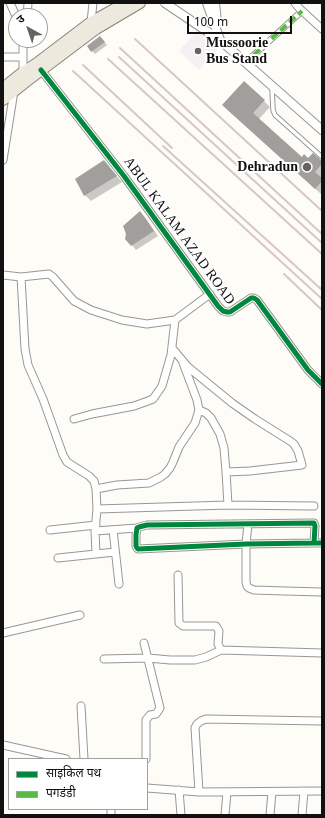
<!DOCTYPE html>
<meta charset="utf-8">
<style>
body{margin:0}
#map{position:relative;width:325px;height:818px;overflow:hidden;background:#fdfcf7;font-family:Georgia,"Noto Sans Devanagari",serif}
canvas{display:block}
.frame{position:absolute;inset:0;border:4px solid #111;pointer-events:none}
.legend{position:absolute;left:8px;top:758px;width:140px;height:52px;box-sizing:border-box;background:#fff;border:1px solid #a0a0a0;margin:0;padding:5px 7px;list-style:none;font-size:12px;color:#111}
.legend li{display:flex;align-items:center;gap:8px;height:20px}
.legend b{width:20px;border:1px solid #a0a0a0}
.north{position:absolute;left:8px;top:8px;width:40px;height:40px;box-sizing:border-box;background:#fff;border:1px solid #a0a0a0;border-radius:50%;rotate:320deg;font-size:11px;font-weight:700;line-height:16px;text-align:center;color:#111}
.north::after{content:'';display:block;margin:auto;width:14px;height:18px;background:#646362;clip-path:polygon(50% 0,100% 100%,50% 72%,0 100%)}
.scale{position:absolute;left:187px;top:16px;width:105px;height:18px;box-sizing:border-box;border:2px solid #111;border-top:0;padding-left:5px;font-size:12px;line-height:14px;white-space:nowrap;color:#111;-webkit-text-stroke:3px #fff;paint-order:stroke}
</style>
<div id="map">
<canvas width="325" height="818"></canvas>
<div class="frame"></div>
<ul class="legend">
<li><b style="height:5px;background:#00873e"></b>साइकिल पथ</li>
<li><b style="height:5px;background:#58b947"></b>पगडंडी</li>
</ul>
<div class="north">उ</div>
<div class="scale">100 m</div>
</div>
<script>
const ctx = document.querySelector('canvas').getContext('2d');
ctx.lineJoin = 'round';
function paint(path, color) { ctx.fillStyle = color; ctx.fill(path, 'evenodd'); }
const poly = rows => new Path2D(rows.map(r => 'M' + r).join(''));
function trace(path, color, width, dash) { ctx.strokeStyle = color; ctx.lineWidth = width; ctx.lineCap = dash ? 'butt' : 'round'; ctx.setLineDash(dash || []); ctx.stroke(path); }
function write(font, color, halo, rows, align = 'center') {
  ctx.font = font + ' Georgia,serif'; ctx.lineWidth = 4; ctx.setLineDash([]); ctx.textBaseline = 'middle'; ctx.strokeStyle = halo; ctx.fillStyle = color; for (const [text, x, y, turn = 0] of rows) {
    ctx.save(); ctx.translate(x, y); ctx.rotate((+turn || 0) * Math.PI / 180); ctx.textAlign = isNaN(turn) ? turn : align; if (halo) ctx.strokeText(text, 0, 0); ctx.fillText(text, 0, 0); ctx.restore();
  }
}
paint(poly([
 [198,30,218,49,199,70,179,51]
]), '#f5f0f3');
paint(poly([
 [103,40,107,45,95,54,92,51],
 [264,101,270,107,259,119,302,158,322,162,322,176,320,178,322,179,322,193,321,194,229,111],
 [104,161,122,182,91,201,85,195],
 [140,212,145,217,158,236,136,250,132,245]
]), '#0003');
paint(poly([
 [100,36,105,42,91,52,87,46],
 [244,81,265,100,253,113,302,157,304,154,308,158,313,153,322,161,322,164,315,172,322,178,322,181,315,189,222,105],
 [104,160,117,176,84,196,75,179],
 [140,211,154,231,131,246,125,239,126,234,123,226]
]), '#a19f9c');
const service = poly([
 [272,88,273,110,275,115,322,157]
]);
const pedestrian = poly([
 [245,63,302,11]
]);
const minor = poly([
 [10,3,16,16],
 [295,3,299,8,322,29],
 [27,16,28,3],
 [91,22,93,3],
 [23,40,23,72],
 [3,57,23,57],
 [41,70,124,176,218,306,223,311,227,312,230,312,251,298,254,298,257,300,308,370,322,384],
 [3,160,14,91],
 [3,275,21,277,49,274,53,277,74,301,91,310,122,320,147,324,175,320,210,294],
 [21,277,25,349,28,365,43,399,63,455,67,462,89,476,94,481,96,489,97,509,95,531,137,528],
 [172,348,182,360,188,367,232,403,255,419,290,441,294,444,298,451,302,465,250,471,226,472,224,448,220,434,211,418,206,413,199,410],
 [74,419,92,414,134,406,148,401,153,399,162,386,171,355,175,320],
 [226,472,228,505],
 [96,489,117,485,149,483,161,477,165,474,170,468,173,462,179,447,195,423,199,410,197,400,183,363],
 [97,509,228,505,314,506],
 [248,524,246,544,246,582,247,586,249,588,254,590,285,591,322,592],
 [50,530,96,525],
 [113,530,119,584],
 [95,531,96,554],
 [314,543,315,526,314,523,147,525,139,527,137,528,136,535,136,546,137,548,138,549,246,544,314,543,322,543],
 [58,558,115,552],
 [178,575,179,623,183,626,216,626,219,631,218,644,221,650,322,653],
 [3,633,80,615],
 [144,643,160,708,156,714,150,715,146,720,146,759],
 [104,659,148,658,170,660,195,660,206,657,221,650],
 [81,706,84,759],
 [3,745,66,759],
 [147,788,199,792,322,791],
 [179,790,181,815],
 [199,792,195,728,197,724,201,721,206,719,322,721],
 [111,809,111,815],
 [225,815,227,792],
 [270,815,272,792],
 [302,815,304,791]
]);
const tertiary = poly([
 [165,3,220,40,322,130],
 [207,3,220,40],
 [215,3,217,22]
]);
const primary = poly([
 [3,88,23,72,37,63,91,22,125,3],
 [3,100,27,81,96,29,140,3]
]);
trace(service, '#979795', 5.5);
trace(pedestrian, '#979795', 7);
trace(minor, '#979795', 9);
trace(tertiary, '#979795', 10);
trace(primary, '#858482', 12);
trace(service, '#fffffe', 3.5);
trace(pedestrian, '#fffffe', 5);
trace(minor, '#fffffe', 7);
trace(tertiary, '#fffffe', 8);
trace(primary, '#ede9dc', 10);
trace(poly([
 [135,39,322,211],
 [120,48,322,234],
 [119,57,322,243],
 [108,59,322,254],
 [83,65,172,148],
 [73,71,322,299],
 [163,146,322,290],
 [284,274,322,310]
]), '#d9c6c7', 2);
trace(poly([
 [245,63,302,11]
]), '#58b947', 4, [8, 4]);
trace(poly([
 [41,70,124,176,218,306,223,311,227,312,230,312,251,298,254,298,257,300,308,370,322,384],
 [314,543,315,526,314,523,147,525,139,527,137,528,136,535,136,546,137,548,138,549,246,544,314,543,322,543]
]), '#00873e', 5);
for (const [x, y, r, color] of [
 [198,51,4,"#646362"],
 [307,167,5,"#646362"]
]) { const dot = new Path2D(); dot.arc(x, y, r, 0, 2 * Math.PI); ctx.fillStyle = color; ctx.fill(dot); trace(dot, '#fff', 1.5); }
write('bold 14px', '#111', '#fff', [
 ["Mussoorie",206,43],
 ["Bus Stand",206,59],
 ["Dehradun",298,167,"right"]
], 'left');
write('14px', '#111', '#fff', [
 ["ABUL KALAM AZAD ROAD",179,231,54]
]);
</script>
